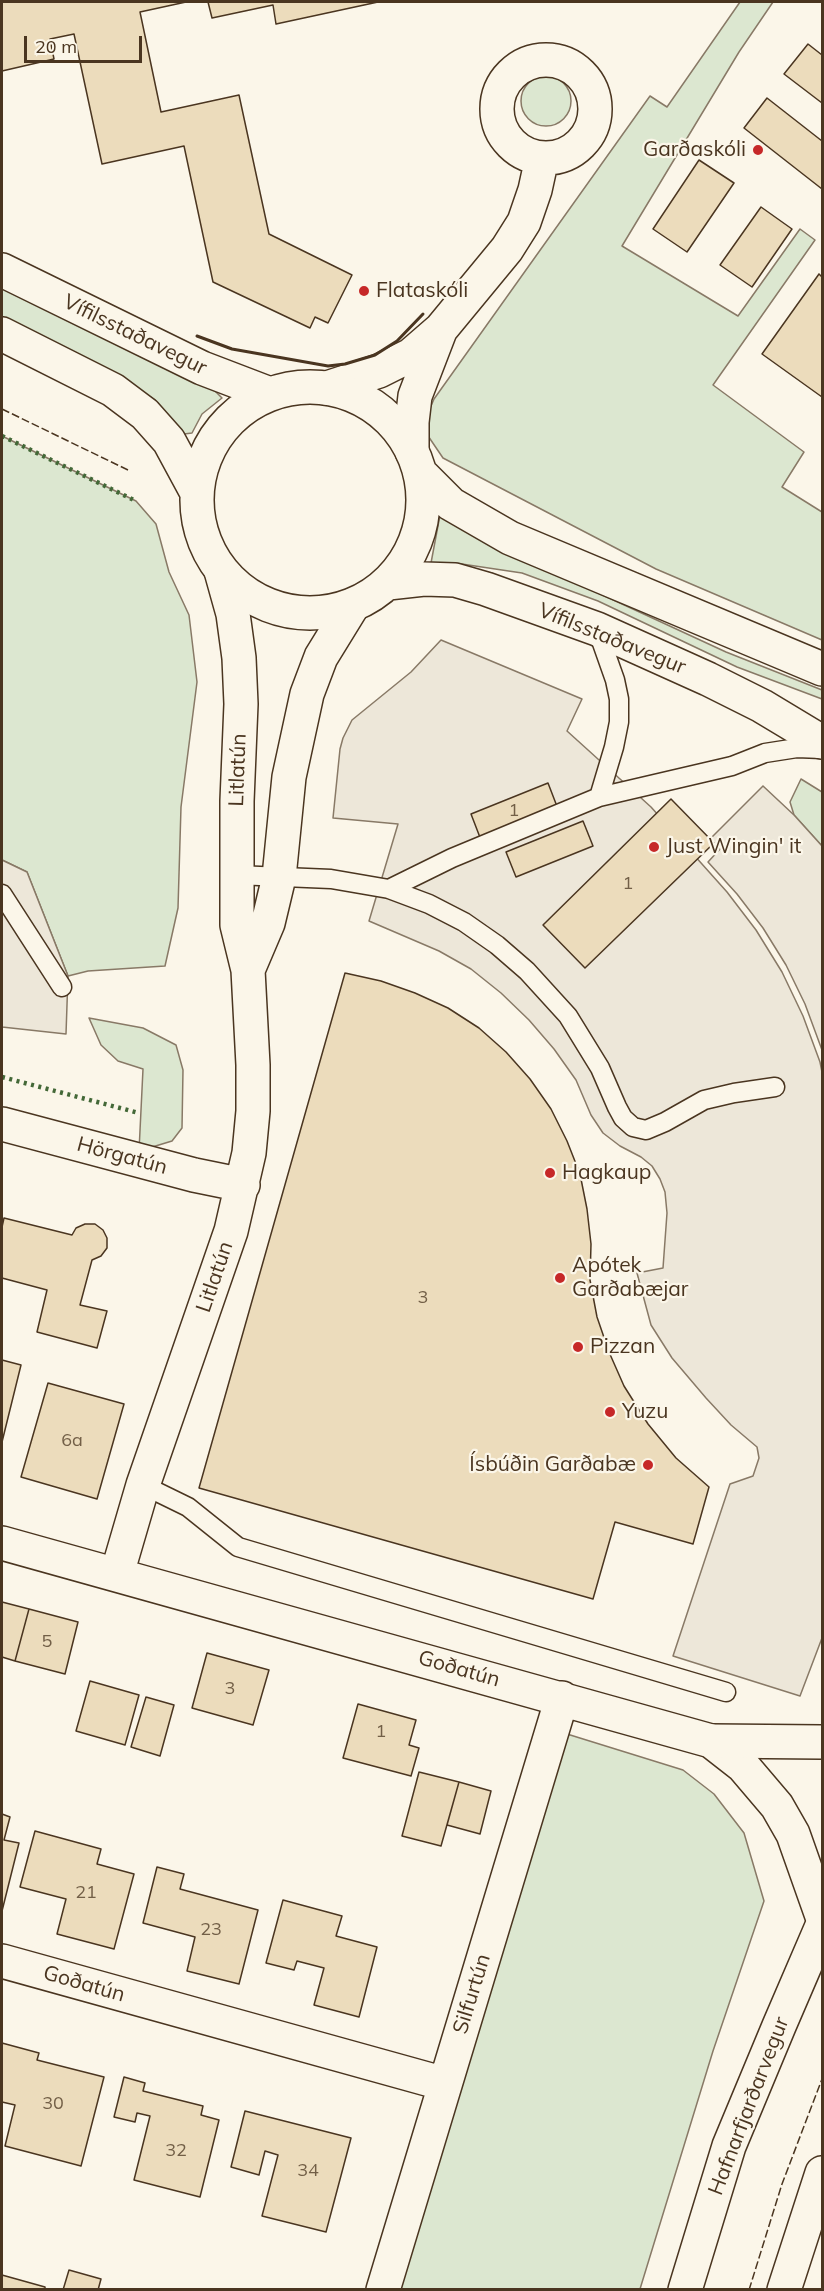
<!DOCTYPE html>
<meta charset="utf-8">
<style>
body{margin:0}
#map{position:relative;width:824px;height:2291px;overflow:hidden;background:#fbf6e9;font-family:Mulish,sans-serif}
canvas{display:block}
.frame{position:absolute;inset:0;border:3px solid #4a3520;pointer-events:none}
.scale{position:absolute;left:24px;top:36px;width:118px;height:27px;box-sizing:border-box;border:3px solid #4a3520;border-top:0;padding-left:8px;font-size:18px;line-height:21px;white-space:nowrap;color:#4a3520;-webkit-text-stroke:4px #fbf6e9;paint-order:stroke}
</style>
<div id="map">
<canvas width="824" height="2291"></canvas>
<div class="frame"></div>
<div class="scale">20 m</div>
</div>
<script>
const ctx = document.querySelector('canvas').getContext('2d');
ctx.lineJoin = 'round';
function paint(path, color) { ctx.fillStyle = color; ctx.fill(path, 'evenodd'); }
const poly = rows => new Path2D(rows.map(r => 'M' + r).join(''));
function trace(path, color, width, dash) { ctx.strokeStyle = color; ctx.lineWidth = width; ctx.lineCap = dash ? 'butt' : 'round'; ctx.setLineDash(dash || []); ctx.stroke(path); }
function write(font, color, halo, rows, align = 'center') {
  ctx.font = font + ' Mulish,sans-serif'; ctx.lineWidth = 4.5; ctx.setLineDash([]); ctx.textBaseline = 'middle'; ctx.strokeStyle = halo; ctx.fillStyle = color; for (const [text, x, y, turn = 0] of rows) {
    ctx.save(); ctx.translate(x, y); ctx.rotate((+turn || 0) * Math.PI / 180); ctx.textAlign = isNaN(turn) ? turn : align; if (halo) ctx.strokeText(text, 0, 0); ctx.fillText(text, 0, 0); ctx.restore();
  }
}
const green = poly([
 [740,2,773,2,739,52,622,246,738,316,800,229,815,240,713,385,804,452,782,487,822,512,822,640,656,569,443,458,422,427,434,399,650,96,667,107,740,2],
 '521 101a25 25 0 1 1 50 0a25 25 0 1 1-50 0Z',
 [2,284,215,391,222,398,202,414,192,433,184,434,155,400,111,372,2,318,2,284],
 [2,436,136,501,156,524,169,572,189,615,197,682,181,807,178,908,165,966,88,971,68,976,27,872,2,860,2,436],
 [440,515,529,561,726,652,822,690,822,699,737,667,598,601,522,573,455,563,431,563,440,515],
 [801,779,822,792,822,846,794,815,790,802,801,779],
 [89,1018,143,1028,176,1045,183,1070,182,1128,172,1141,139,1151,143,1069,118,1061,101,1045,89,1018],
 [567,1734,683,1770,714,1794,744,1833,764,1901,713,2051,640,2289,393,2290,567,1734]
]);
paint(green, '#dce7d0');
trace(green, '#887966', 1.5);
const parking = poly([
 [441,640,582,699,567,731,651,807,727,892,756,930,782,972,803,1016,820,1062,822,1072,822,1638,800,1696,673,1656,730,1484,753,1476,759,1458,757,1447,731,1425,706,1398,672,1358,651,1325,637,1273,663,1268,667,1213,665,1192,660,1179,652,1166,641,1157,620,1146,603,1133,591,1115,576,1080,554,1049,529,1020,501,993,471,969,439,951,369,921,398,824,333,818,340,749,343,738,352,720,411,672,441,640],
 [763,786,794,815,822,846,822,1050,805,1004,786,965,763,928,737,894,708,862,720,849,710,839,763,786],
 [2,860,27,872,68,976,66,1034,2,1027,2,860]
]);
paint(parking, '#ede7d9');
trace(parking, '#887966', 1.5);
const building = poly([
 [2,2,186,2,140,12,161,112,239,95,269,234,352,275,328,323,315,317,310,328,213,282,184,146,102,164,74,34,50,39,54,59,2,71,2,2],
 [208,2,378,2,276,24,273,5,212,18,208,2],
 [808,44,822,55,822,103,784,74,808,44],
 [767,98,822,141,822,189,744,128,767,98],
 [699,160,734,183,687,252,653,229,699,160],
 [761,207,792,229,752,287,720,265,761,207],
 [819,274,822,277,822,397,762,354,819,274],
 [548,783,558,809,481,840,471,814,548,783],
 [671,799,714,843,585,968,543,925,671,799],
 [583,821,593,846,516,877,506,852,583,821],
 [345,973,381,981,415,993,448,1008,479,1028,506,1052,530,1079,551,1109,567,1141,580,1174,587,1209,591,1244,590,1280,597,1317,609,1352,624,1386,648,1424,676,1458,709,1487,693,1544,615,1522,593,1599,199,1488,345,973],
 [4,1218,72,1235,76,1228,85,1224,95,1224,103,1230,107,1238,107,1248,101,1256,92,1260,80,1305,107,1311,97,1348,37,1332,47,1290,2,1278,2,1227,4,1218],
 [2,1360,21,1365,2,1442,2,1360],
 [48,1383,124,1404,97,1499,21,1477,48,1383],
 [2,1602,29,1609,15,1661,2,1657,2,1602],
 [29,1609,78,1622,65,1674,15,1661,29,1609],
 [207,1653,269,1670,253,1725,192,1708,207,1653],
 [90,1681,139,1695,125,1745,76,1731,90,1681],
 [146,1697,174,1705,160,1756,131,1747,146,1697],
 [358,1704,416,1720,409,1745,419,1748,411,1776,343,1758,358,1704],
 [419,1772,459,1782,441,1846,402,1836,419,1772],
 [459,1782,491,1791,480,1834,447,1825,459,1782],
 [2,1814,10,1817,4,1840,19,1843,2,1911,2,1814],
 [35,1831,101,1849,97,1864,134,1874,114,1949,57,1934,66,1899,20,1887,35,1831],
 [157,1867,184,1874,180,1889,258,1910,239,1984,187,1971,195,1937,143,1923,157,1867],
 [283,1900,342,1916,336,1936,377,1947,359,2017,314,2005,324,1968,297,1961,294,1970,266,1963,283,1900],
 [2,2043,39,2053,37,2060,104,2077,81,2166,5,2146,15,2105,2,2102,2,2043],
 [124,2077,145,2083,143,2091,203,2106,201,2115,219,2120,200,2197,134,2180,150,2116,137,2113,135,2122,114,2117,124,2077],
 [245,2111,351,2138,326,2232,262,2216,278,2155,265,2151,259,2175,231,2167,245,2111],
 [69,2270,101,2279,98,2290,63,2290,69,2270],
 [2,2275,45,2287,45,2290,2,2290,2,2275]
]);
paint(building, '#ecdcbc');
trace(building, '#4a3520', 1.5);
const lane = poly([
 [597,629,615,680,619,699,619,722,614,747,599,797],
 [236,875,331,879,389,889,429,904,464,922,497,945,527,971,568,1016,600,1068,617,1107,623,1118,633,1127,646,1130,665,1122,704,1100,734,1093,775,1087],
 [389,889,452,858,599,797,732,766,765,753,797,748,822,749],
 [2,894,62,987],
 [143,1485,188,1507,238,1547,726,1692]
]);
const street = poly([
 '497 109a49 49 0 1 1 98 0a49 49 0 1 1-98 0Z',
 [327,388,379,371,411,355,441,329,507,249,524,222,535,190,542,158],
 [412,451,412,422,415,396,440,331],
 [248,970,268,923,279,877,289,777,307,694,321,657,353,605],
 [2,1124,194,1175,243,1185],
 [2,1543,711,1741,743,1766,777,1806,793,1834,822,1916],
 [117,1574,143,1485,231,1231,249,1153,253,1111,253,1065,248,970,237,925,237,801,241,704,239,658,233,614,221,571],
 [2,1961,445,2084],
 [383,2290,562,1698]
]);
const secondary = poly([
 [2,270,202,368,270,394],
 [2,334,113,390,145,414,169,441,196,491],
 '197 500a113 113 0 1 1 226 0a113 113 0 1 1-226 0Z',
 [420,473,451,504,510,538,822,669],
 [388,583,424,579,455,580,486,589,597,629,708,679,762,706,822,742]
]);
const primary = poly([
 [711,1741,822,1742],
 [685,2290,729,2146,779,2026,822,1926],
 [784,2290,822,2173]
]);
trace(lane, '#4a3520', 21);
trace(street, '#4a3520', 36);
trace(secondary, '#4a3520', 36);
trace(primary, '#4a3520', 36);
trace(lane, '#fbf6e9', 18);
trace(street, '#fbf6e9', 33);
trace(secondary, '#fbf6e9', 33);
trace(primary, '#fbf6e9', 33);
trace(poly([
 [2,436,136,501],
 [2,1077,139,1113]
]), '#436837', 4.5, [3, 4.5]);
trace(poly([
 [2,409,130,471],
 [749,2290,782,2184,822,2079]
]), '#4a3520', 1.5, [8, 3]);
trace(poly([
 [197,336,232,349,328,366,345,364,375,355,397,341,423,314]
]), '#4a3520', 3);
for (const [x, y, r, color] of [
 [758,150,6,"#c62828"],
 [364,291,6,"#c62828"],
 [654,847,6,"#c62828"],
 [550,1173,6,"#c62828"],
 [560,1278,6,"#c62828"],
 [578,1347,6,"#c62828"],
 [610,1412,6,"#c62828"],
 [648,1465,6,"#c62828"]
]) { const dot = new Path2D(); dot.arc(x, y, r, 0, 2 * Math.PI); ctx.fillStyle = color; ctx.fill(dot); trace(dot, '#fbf6e9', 2); }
write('18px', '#725f47', null, [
 ["1",514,811],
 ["1",628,884],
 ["3",423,1298],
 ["6a",72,1441],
 ["5",47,1642],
 ["3",230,1689],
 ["1",381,1732],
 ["21",86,1893],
 ["23",211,1930],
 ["30",53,2104],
 ["32",176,2151],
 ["34",308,2171]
]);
write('21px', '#4a3520', '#fbf6e9', [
 ["Garðaskóli",746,150,"right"],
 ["Flataskóli",376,291],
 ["Just Wingin' it",666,847],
 ["Hagkaup",562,1173],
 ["Apótek",572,1266],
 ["Garðabæjar",572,1290],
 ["Pizzan",590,1347],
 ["Yuzu",622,1412],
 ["Ísbúðin Garðabæ",636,1465,"right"]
], 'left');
write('21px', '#4a3520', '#fbf6e9', [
 ["Vífilsstaðavegur",135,335,26],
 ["Vífilsstaðavegur",612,639,22],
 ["Litlatún",238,770,-88],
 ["Hörgatún",122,1156,15],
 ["Litlatún",215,1277,-71],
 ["Goðatún",459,1669,16],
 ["Goðatún",84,1984,16],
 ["Silfurtún",472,1994,-73],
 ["Hafnarfjarðarvegur",749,2106,-69]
]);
</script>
